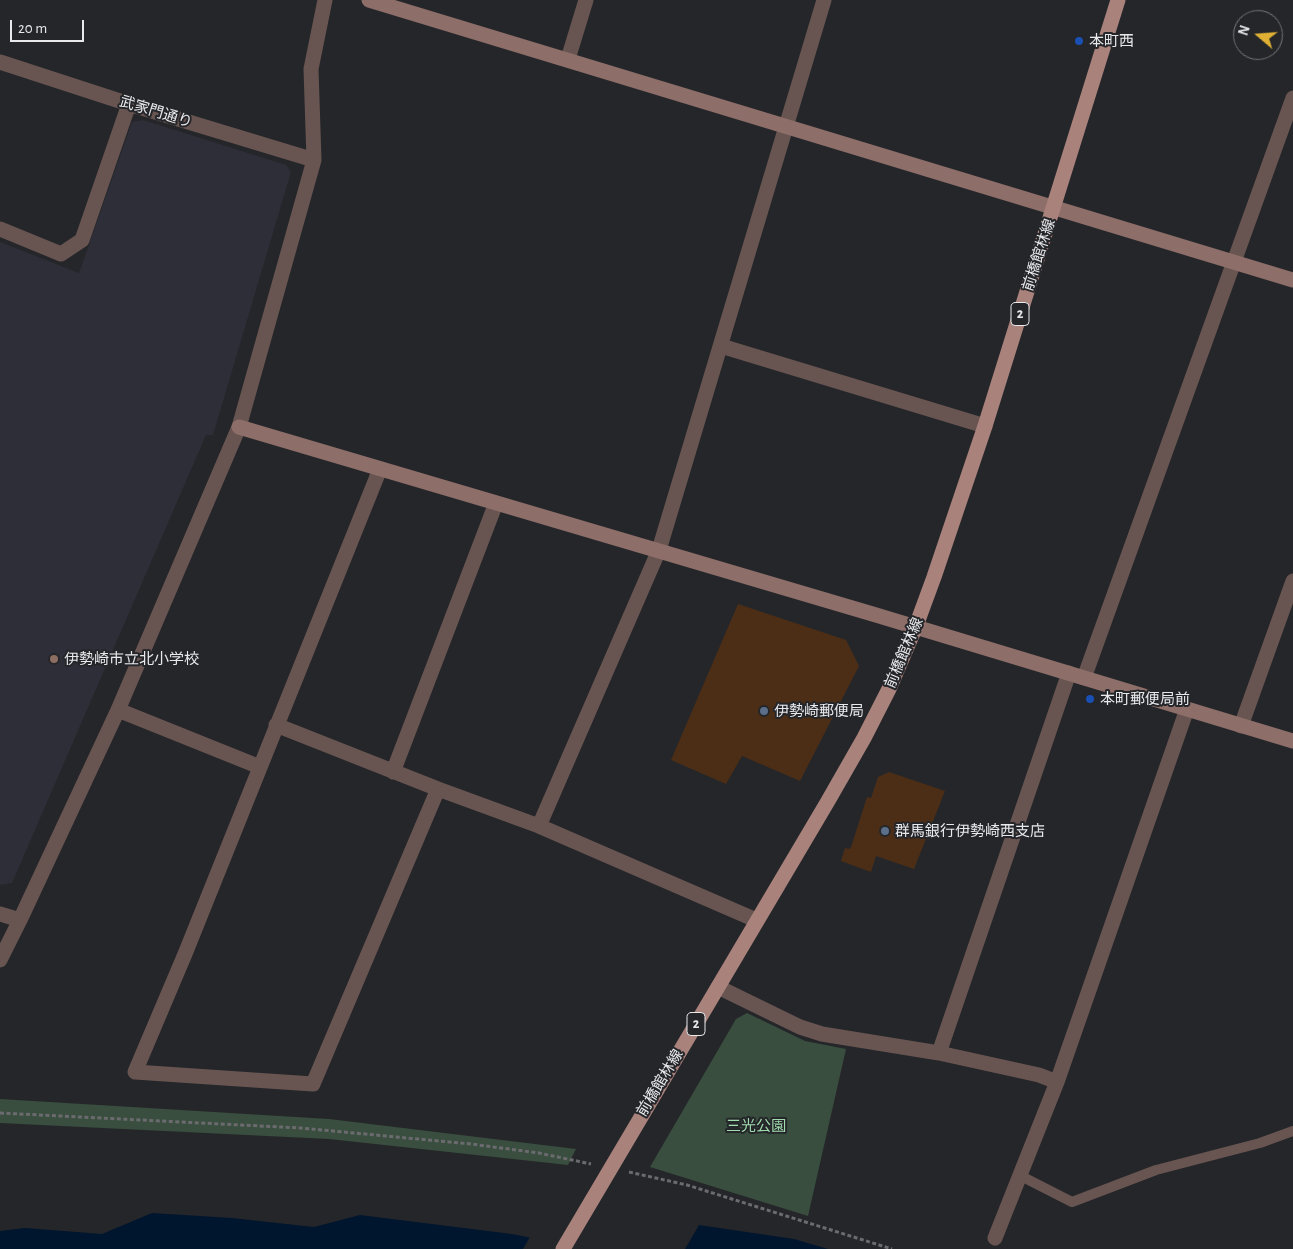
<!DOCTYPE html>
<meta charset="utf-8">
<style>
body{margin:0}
#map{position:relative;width:1293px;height:1249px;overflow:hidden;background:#25262a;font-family:"Alegreya Sans",sans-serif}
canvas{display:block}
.north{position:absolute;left:1233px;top:10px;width:50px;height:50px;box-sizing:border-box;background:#25262a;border:1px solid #737478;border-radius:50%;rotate:288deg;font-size:14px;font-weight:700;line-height:20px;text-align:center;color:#e9e9ec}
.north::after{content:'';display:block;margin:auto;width:18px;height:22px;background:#dfb034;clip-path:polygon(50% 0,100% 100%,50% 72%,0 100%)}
.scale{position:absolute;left:10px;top:20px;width:74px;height:22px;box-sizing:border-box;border:2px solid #e9e9ec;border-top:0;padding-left:6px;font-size:15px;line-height:18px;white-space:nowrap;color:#e9e9ec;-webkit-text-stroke:4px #25262a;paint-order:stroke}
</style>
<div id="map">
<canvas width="1293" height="1249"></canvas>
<div class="north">N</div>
<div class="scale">20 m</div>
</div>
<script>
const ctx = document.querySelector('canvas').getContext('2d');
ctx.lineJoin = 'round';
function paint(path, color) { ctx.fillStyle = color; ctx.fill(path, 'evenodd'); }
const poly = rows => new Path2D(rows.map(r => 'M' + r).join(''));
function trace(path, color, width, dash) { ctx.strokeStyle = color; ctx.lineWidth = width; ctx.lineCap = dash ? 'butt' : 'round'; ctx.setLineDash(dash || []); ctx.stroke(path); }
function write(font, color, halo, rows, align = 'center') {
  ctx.font = font + ' "Alegreya Sans","Noto Sans JP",sans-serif'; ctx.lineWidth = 4; ctx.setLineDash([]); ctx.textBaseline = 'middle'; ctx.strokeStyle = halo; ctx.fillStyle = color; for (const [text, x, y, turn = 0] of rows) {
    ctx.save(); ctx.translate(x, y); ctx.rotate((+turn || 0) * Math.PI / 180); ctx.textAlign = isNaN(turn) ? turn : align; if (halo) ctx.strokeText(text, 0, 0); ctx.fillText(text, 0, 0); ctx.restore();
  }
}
paint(poly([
 [143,120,286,165,291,172,213,435,206,435,12,883,0,885,0,242,79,273,132,122]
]), '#2e2e38');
paint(poly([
 [747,1013,805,1041,846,1049,808,1216,650,1167,736,1019],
 [0,1099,329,1119,576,1149,568,1165,329,1139,0,1123]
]), '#394e3e');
paint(poly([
 [152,1213,232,1218,314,1227,360,1215,512,1234,587,1249,0,1249,0,1231,25,1228,102,1234],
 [699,1225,794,1239,828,1249,685,1249]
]), '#00162e');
paint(poly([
 [531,1235,587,1247,589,1249,523,1249]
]), '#25262a');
paint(poly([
 [738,604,846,640,859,666,800,781,742,756,726,784,671,760],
 [889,772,945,791,914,869,876,856,871,872,841,861,845,848,849,849,851,847,867,797,871,798,878,777]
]), '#4c2e16');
trace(poly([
 [0,1113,301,1128,471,1144,539,1153,591,1164],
 [629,1172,687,1185,892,1249]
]), '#6b6b6f', 3, [4, 2.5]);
trace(poly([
 [1019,1175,1072,1202,1156,1170,1260,1143,1293,1131]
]), '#685551', 10);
trace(poly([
 [568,59,586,0],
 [0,62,129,104,314,160],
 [0,229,61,254,82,240,129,104],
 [721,346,985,426],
 [380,469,185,954,135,1072,313,1084,438,789],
 [1084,678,1293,98],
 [118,710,260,767],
 [276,725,438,789,539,826,756,920],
 [1241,726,1293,581],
 [393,772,496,503],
 [539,826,659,550,824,0],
 [0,914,20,920],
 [0,960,20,920,118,710,239,427,314,160,311,69,325,0],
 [718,987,800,1027,822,1034,939,1053,1039,1075,1057,1082],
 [939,1053,1069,673],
 [995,1238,1057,1082,1187,709]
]), '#685551', 15);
trace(poly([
 [369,0,1293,280],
 [239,427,876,615,1293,741]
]), '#8d6e69', 15);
trace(poly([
 [563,1249,828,801,864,738,889,689,916,626,934,577,985,426,1118,0]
]), '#a9827c', 15);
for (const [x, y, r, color] of [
 [1079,41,5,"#1a4fb4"],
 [54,659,5,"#8d6e63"],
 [1090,699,5,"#1a4fb4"],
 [764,711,5,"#5c6f8a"],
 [885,831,5,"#5c6f8a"]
]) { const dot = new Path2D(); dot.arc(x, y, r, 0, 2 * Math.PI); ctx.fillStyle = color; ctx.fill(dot); trace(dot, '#25262a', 2); }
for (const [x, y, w] of [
 [1020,314,18],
 [696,1024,18]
]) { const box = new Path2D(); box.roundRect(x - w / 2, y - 11.5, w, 23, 4); ctx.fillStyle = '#25262a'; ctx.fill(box); trace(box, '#e9e9ec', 1); }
write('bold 14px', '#e9e9ec', null, [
 ["2",1020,314],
 ["2",696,1024]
]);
write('15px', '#e9e9ec', '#25262a', [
 ["本町西",1089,41],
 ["伊勢崎市立北小学校",64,659],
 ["本町郵便局前",1100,699],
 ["伊勢崎郵便局",774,711],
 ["群馬銀行伊勢崎西支店",895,831]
], 'left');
write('15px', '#e9e9ec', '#25262a', [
 ["武家門通り",156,112,17],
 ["前橋館林線",1039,255,-72],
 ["前橋館林線",904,653,-67],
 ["前橋館林線",660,1083,-59]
]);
write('15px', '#a0dcae', '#25262a', [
 ["三光公園",756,1126]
]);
</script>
